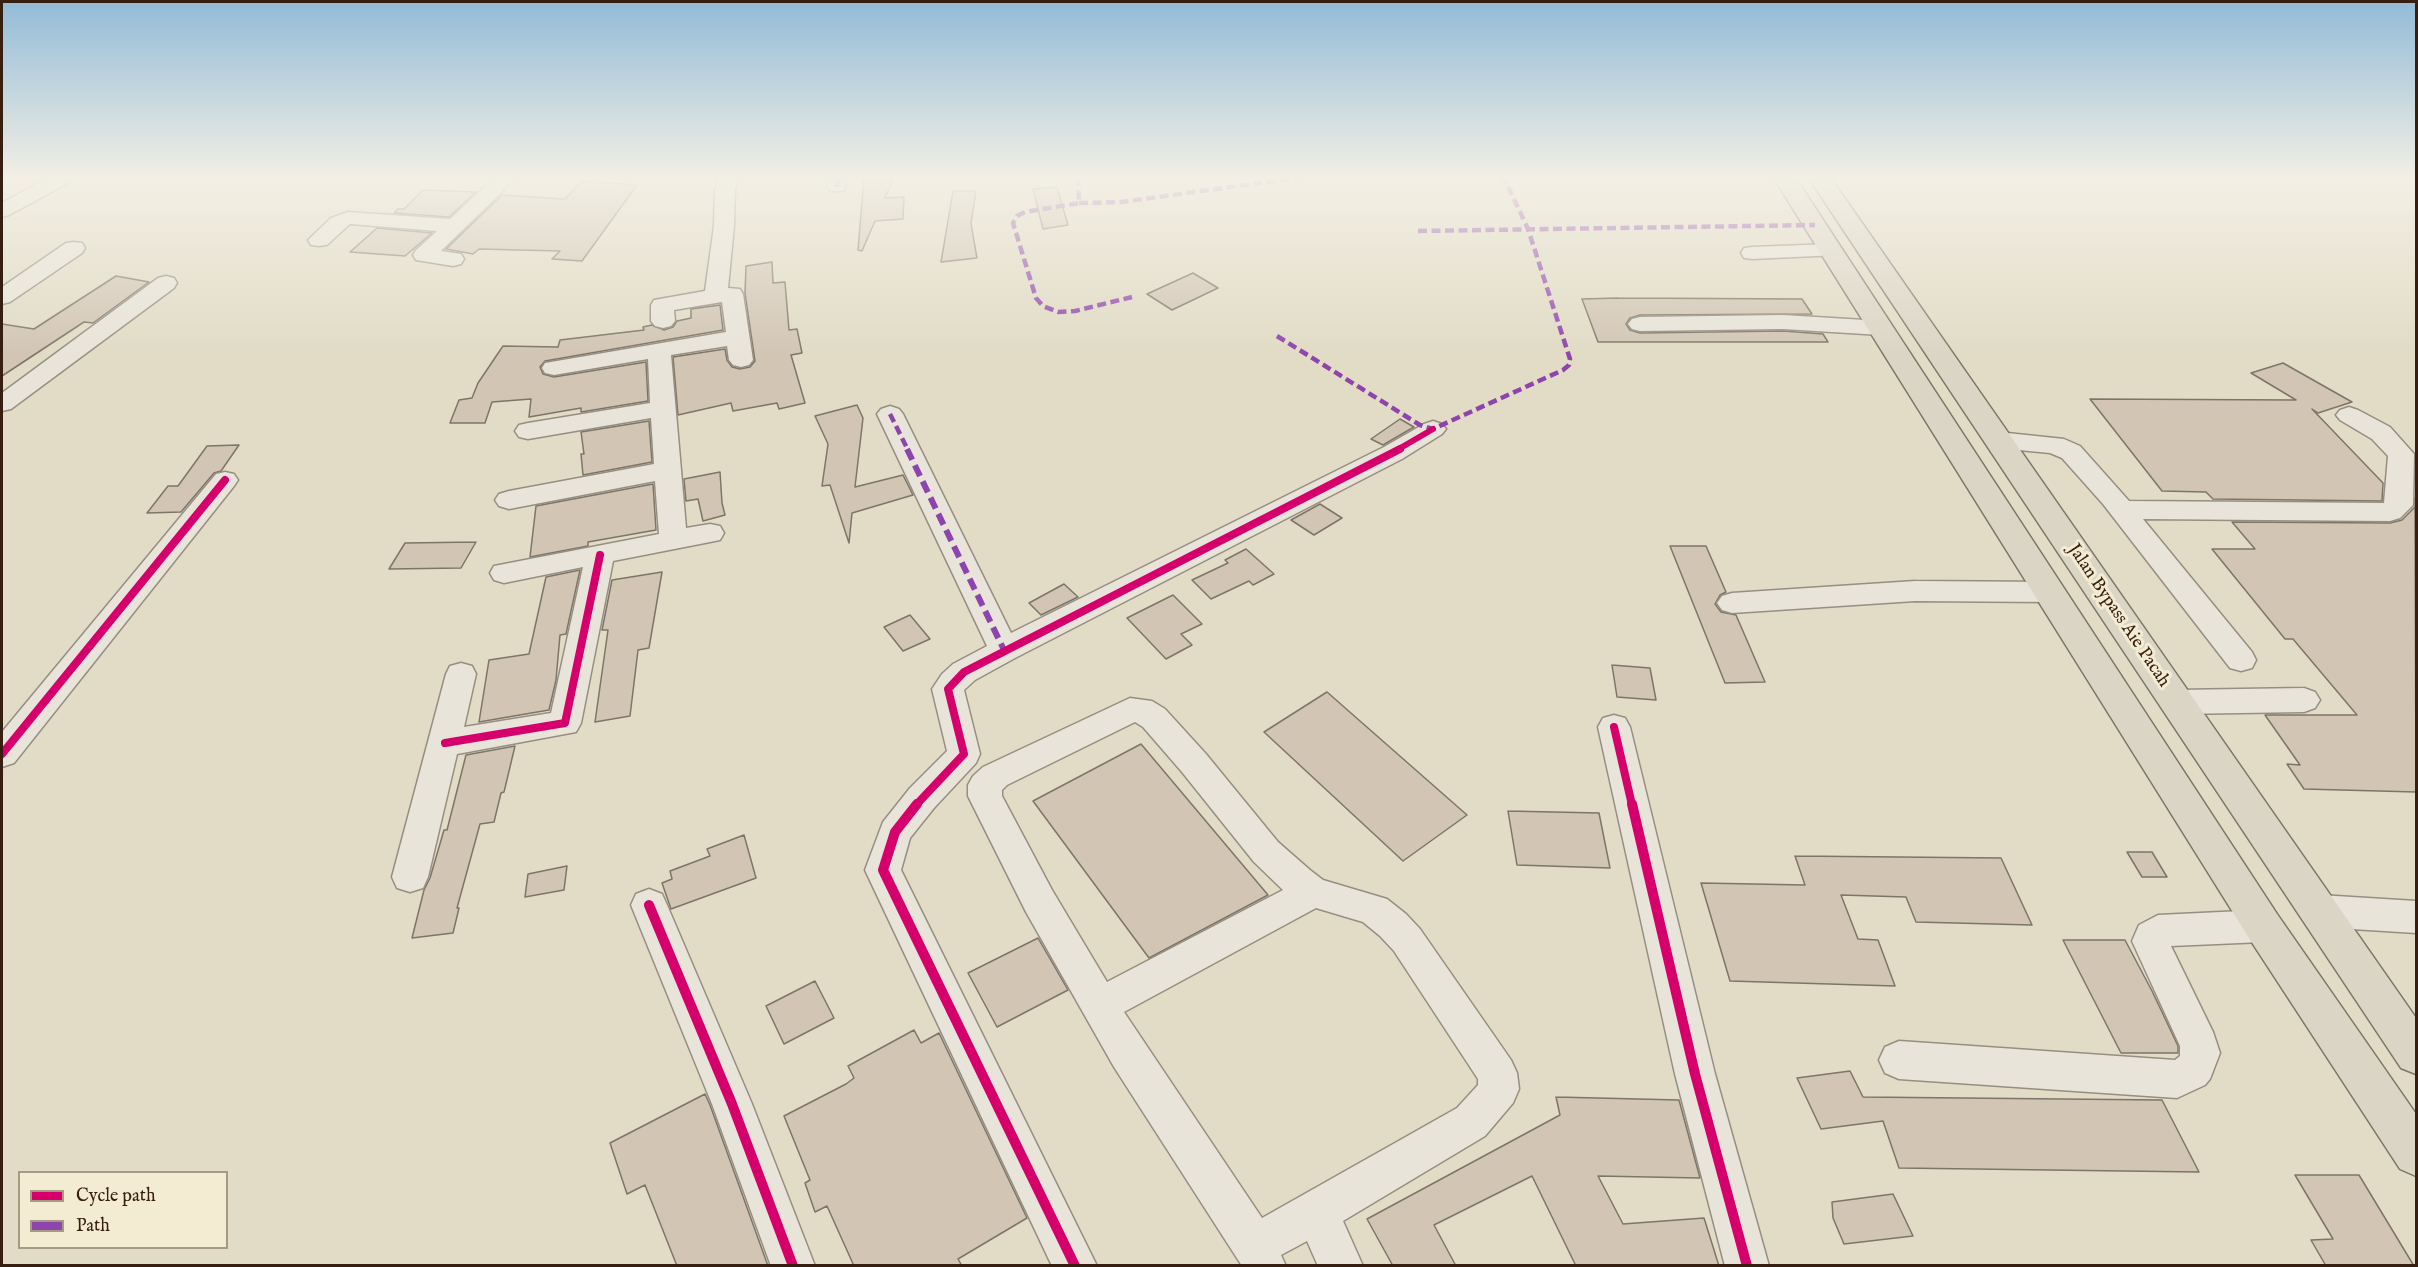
<!DOCTYPE html>
<style>
body{margin:0}
#map{position:relative;width:2418px;height:1267px;overflow:hidden;background:#e2dcc6;font-family:"IM FELL English",serif}
canvas{display:block}
.frame{position:absolute;inset:0;border:3px solid #361e10;pointer-events:none}
.legend{position:absolute;left:18px;top:1171px;width:210px;height:78px;box-sizing:border-box;background:#f3ecd3;border:2px solid #a79a85;margin:0;padding:8px 10px;list-style:none;font-size:18px;color:#361e10}
.legend li{display:flex;align-items:center;gap:12px;height:30px}
.legend b{width:30px;border:2px solid #a79a85}
</style>
<div id="map">
<canvas width="2418" height="1267"></canvas>
<div class="frame"></div>
<ul class="legend">
<li><b style="height:8px;background:#d6006c"></b>Cycle path</li>
<li><b style="height:8px;background:#8e44ad"></b>Path</li>
</ul>
</div>
<script>
const ctx = document.querySelector('canvas').getContext('2d');
ctx.lineJoin = 'round';
function paint(path, color) { ctx.fillStyle = color; ctx.fill(path, 'evenodd'); }
const poly = rows => new Path2D(rows.map(r => 'M' + r).join(''));
function trace(path, color, width, dash) { ctx.strokeStyle = color; ctx.lineWidth = width; ctx.lineCap = dash ? 'butt' : 'round'; ctx.setLineDash(dash || []); ctx.stroke(path); }
function write(font, color, halo, rows, align = 'center') {
  ctx.font = font + ' "IM FELL English",serif'; ctx.lineWidth = 6; ctx.setLineDash([]); ctx.textBaseline = 'middle'; ctx.strokeStyle = halo; ctx.fillStyle = color; for (const [text, x, y, turn = 0] of rows) {
    ctx.save(); ctx.translate(x, y); ctx.rotate((+turn || 0) * Math.PI / 180); ctx.textAlign = isNaN(turn) ? turn : align; if (halo) ctx.strokeText(text, 0, 0); ctx.fillText(text, 0, 0); ctx.restore();
  }
}
const building = poly([
 [864,177,894,177,885,198,904,197,903,219,875,221,862,251,858,250,864,177],
 [582,181,637,185,582,261,552,259,560,251,479,249,473,254,446,249,502,195,565,199,582,181],
 [1057,187,1068,225,1043,229,1033,189,1057,187],
 [423,190,476,192,449,217,394,213,398,209,404,209,423,190],
 [953,191,976,191,971,224,977,258,941,262,953,191],
 [377,228,432,233,405,256,350,252,377,228],
 [772,262,773,283,785,282,789,330,797,329,802,353,791,355,805,403,779,409,777,403,733,411,731,403,678,415,673,357,725,349,727,360,732,367,740,369,750,367,755,361,745,293,746,266,772,262],
 [1193,273,1218,288,1172,310,1147,294,1193,273],
 [116,276,149,282,93,323,84,322,2,376,2,324,34,329,116,276],
 [1618,298,1802,299,1812,314,1640,315,1630,318,1626,324,1630,330,1640,333,1783,331,1823,334,1828,342,1598,342,1582,299,1618,298],
 [720,305,723,330,545,361,540,367,543,374,554,377,646,362,648,401,581,412,581,408,529,417,531,399,492,402,485,423,450,423,459,400,472,398,478,383,503,346,558,347,560,340,644,330,643,327,652,325,664,330,673,327,677,321,691,318,691,309,720,305],
 [2283,363,2352,402,2318,413,2312,409,2383,483,2382,501,2213,499,2206,492,2162,491,2090,399,2296,400,2251,373,2283,363],
 [857,405,863,418,855,487,903,475,913,495,852,513,849,543,830,485,822,486,828,444,815,416,857,405],
 [1400,419,1414,427,1383,445,1371,439,1400,419],
 [649,421,652,462,583,475,581,454,584,454,581,432,649,421],
 [239,445,221,471,214,473,181,512,147,513,168,486,178,486,207,446,239,445],
 [720,472,722,503,725,515,703,521,698,499,686,501,684,479,720,472],
 [653,484,656,530,588,542,588,546,530,557,536,506,653,484],
 [2415,498,2416,792,2304,789,2287,764,2300,765,2265,715,2357,715,2293,639,2285,639,2212,549,2255,549,2232,522,2390,523,2402,520,2415,507,2415,498],
 [1320,504,1342,518,1314,535,1291,520,1320,504],
 [476,542,461,568,389,569,405,543,476,542],
 [1670,546,1706,546,1726,592,1720,595,1715,604,1721,612,1736,615,1765,682,1725,683,1670,546],
 [1246,549,1274,574,1253,585,1249,581,1211,599,1192,580,1228,563,1225,560,1246,549],
 [580,570,566,634,560,635,556,680,549,710,479,722,489,660,529,654,546,577,580,570],
 [662,572,649,648,638,650,630,716,595,722,608,630,602,630,612,580,662,572],
 [1064,584,1078,597,1041,615,1029,603,1064,584],
 [1173,595,1202,624,1181,634,1192,645,1166,659,1127,618,1173,595],
 [910,615,930,639,903,651,884,627,910,615],
 [1612,665,1650,668,1656,700,1617,697,1612,665],
 [1327,692,1467,815,1403,861,1264,732,1327,692],
 [1141,744,1268,895,1149,958,1033,801,1141,744],
 [515,746,504,792,501,793,494,822,480,824,457,908,459,908,453,933,412,938,424,890,430,878,444,830,447,830,466,755,515,746],
 [1508,811,1599,813,1610,868,1517,865,1508,811],
 [744,835,756,878,671,909,662,883,672,879,670,871,710,856,707,849,744,835],
 [2127,852,2152,852,2167,877,2142,877,2127,852],
 [1795,856,2001,858,2032,925,1916,922,1906,897,1841,895,1858,939,1878,940,1895,986,1730,981,1701,883,1805,885,1795,856],
 [567,866,564,890,525,897,528,874,567,866],
 [1038,938,1068,990,997,1027,968,973,1038,938],
 [2063,940,2125,940,2152,991,2178,1046,2178,1053,2121,1053,2063,940],
 [815,981,834,1018,784,1044,766,1006,815,981],
 [914,1030,921,1043,939,1033,1027,1218,958,1259,962,1266,854,1266,827,1206,815,1212,805,1183,810,1180,784,1116,846,1084,854,1078,848,1066,914,1030],
 [1850,1071,1863,1097,2162,1100,2199,1172,1899,1168,1883,1121,1821,1129,1797,1078,1850,1071],
 [705,1094,710,1105,768,1266,677,1266,645,1185,627,1194,610,1143,705,1094],
 [1556,1097,1679,1100,1700,1178,1598,1176,1623,1224,1704,1218,1719,1266,1576,1266,1532,1176,1434,1225,1456,1266,1393,1266,1367,1219,1560,1115,1556,1097],
 [2295,1175,2359,1175,2414,1266,2326,1266,2311,1240,2333,1239,2295,1175],
 [1893,1194,1913,1236,1844,1244,1833,1218,1832,1202,1893,1194]
]);
paint(building, '#d2c5b4');
trace(building, '#7d7568', 1.5);
const minor = poly([
 [49,177,75,177,72,181,9,215,2,217,2,203,49,177],
 [495,177,517,177,441,251,461,254,464,259,461,264,453,266,416,260,413,255,416,250,437,231,350,224,327,245,319,246,311,245,308,240,331,218,348,212,450,219,495,177],
 [719,177,739,177,735,189,734,226,728,288,740,289,743,294,753,360,749,365,741,367,733,365,729,360,727,346,671,355,686,528,710,524,720,526,724,533,720,540,710,542,613,561,581,723,576,732,457,754,428,877,423,888,410,892,397,888,392,877,446,674,450,666,461,663,472,666,476,674,464,727,551,713,583,567,504,583,494,580,490,573,494,566,659,534,655,481,509,509,499,506,495,500,499,494,509,491,654,464,651,418,528,439,519,437,515,431,519,425,528,423,650,403,648,359,554,375,545,373,542,368,545,363,726,332,722,302,674,310,675,321,671,326,663,328,655,326,651,321,651,305,654,300,705,291,714,226,715,189,719,177],
 [829,177,849,177,844,191,830,191,827,187,829,177],
 [74,242,82,243,85,248,82,253,10,302,2,304,2,287,66,243,74,242],
 [1830,244,1838,245,1841,250,1838,255,1752,259,1744,258,1741,253,1744,248,1752,247,1830,244],
 [166,276,174,278,177,283,174,288,11,409,2,411,2,393,158,278,166,276],
 [1783,315,1881,321,1889,323,1893,328,1889,333,1881,335,1783,329,1640,331,1632,329,1628,324,1632,319,1640,317,1783,315],
 [890,406,899,409,903,414,1011,633,1384,447,1424,424,1433,421,1442,424,1446,429,1442,434,1402,459,1015,658,975,680,964,690,980,754,976,763,934,808,910,838,901,870,1097,1266,1052,1266,865,870,883,822,910,788,947,751,932,689,942,674,953,664,987,646,877,414,881,409,890,406],
 [2349,407,2358,410,2390,427,2414,454,2413,505,2400,518,2390,521,2143,519,2252,652,2256,660,2252,668,2241,671,2230,668,2103,504,2062,458,2050,453,1998,448,1989,446,1985,440,1989,434,1998,432,2064,439,2080,446,2129,501,2384,503,2388,456,2372,439,2340,420,2336,415,2340,410,2349,407],
 [225,472,234,474,238,480,234,486,14,763,2,767,2,732,216,474,225,472],
 [1915,581,2050,582,2060,585,2065,592,2060,599,2050,602,1915,601,1732,613,1722,610,1717,603,1722,596,1732,593,1915,581],
 [2304,688,2315,692,2320,700,2315,708,2304,712,2177,714,2166,710,2161,702,2166,694,2177,690,2304,688],
 [1130,698,1152,701,1165,709,1206,754,1278,842,1310,870,1323,880,1387,899,1406,914,1420,929,1511,1060,1517,1073,1519,1089,1513,1103,1485,1136,1343,1221,1363,1266,1318,1266,1307,1241,1281,1255,1286,1266,1242,1266,1114,1067,1026,912,968,796,968,785,973,776,983,767,1130,698],
 [1135,722,1143,727,1182,772,1254,862,1283,890,1107,982,1052,890,1002,796,1002,790,1007,785,1135,722],
 [1316,908,1363,922,1380,936,1394,951,1478,1079,1478,1085,1457,1108,1262,1218,1124,1012,1316,908],
 [1614,715,1625,718,1630,727,1715,1074,1769,1266,1725,1266,1675,1074,1598,727,1603,718,1614,715],
 [649,889,662,894,667,905,752,1104,815,1266,771,1266,712,1104,631,905,636,894,649,889],
 [2320,895,2416,901,2416,933,2320,927,2307,922,2302,911,2307,900,2320,895],
 [2263,910,2276,915,2281,926,2276,937,2263,942,2171,946,2213,1032,2220,1053,2210,1079,2205,1085,2177,1098,1899,1079,1885,1073,1879,1060,1885,1047,1899,1041,2175,1060,2180,1056,2180,1046,2132,941,2139,925,2158,915,2263,910]
]);
const highway = poly([
 [1773,177,1795,177,2277,914,2416,1114,2416,1176,2400,1169,2249,938,1773,177],
 [1808,177,1830,177,2416,1018,2416,1074,2401,1068,1808,177]
]);
trace(minor, '#968e81', 3);
trace(highway, '#7d7568', 3);
paint(minor, '#e8e4da');
paint(highway, '#dbd5c5');
trace(poly([
 [1078,177,1079,203,1025,212,1017,216,1013,223,1036,298,1043,306,1058,312,1075,311,1132,297],
 [837,187,839,177],
 [1079,203,1121,202,1304,177],
 [1418,231,1815,225],
 [1277,336,1420,425,1433,429,1563,370,1569,365,1570,359,1528,229,1506,182,1499,177],
 [890,414,908,450]
]), '#8e44ad', 4.5, [9, 4.5]);
trace(poly([
 [907,449,1004,650]
]), '#8e44ad', 6, [12, 6]);
trace(poly([
 [1397,450,1433,429]
]), '#d6006c', 6);
trace(poly([
 [1614,727,1632,805],
 [445,743,565,723,600,555],
 [2,754,225,480],
 [916,805,964,754,948,689,964,672,1400,449]
]), '#d6006c', 8);
trace(poly([
 [917,804,895,832,883,870,1075,1266],
 [1632,804,1695,1074,1747,1266],
 [649,905,732,1104,793,1266]
]), '#d6006c', 10);
const sky = ctx.createLinearGradient(0, 0, 0, 355);
sky.addColorStop(0, '#92bbd7');
sky.addColorStop(0.5, '#f2efe5');
sky.addColorStop(1, '#f2efe500');
ctx.fillStyle = sky;
ctx.fillRect(0, 0, 2418, 355);
write('18px', '#361e10', '#f3ecd3', [
 ["Jalan Bypass Aie Pacah",2118,616,56]
]);
</script>
